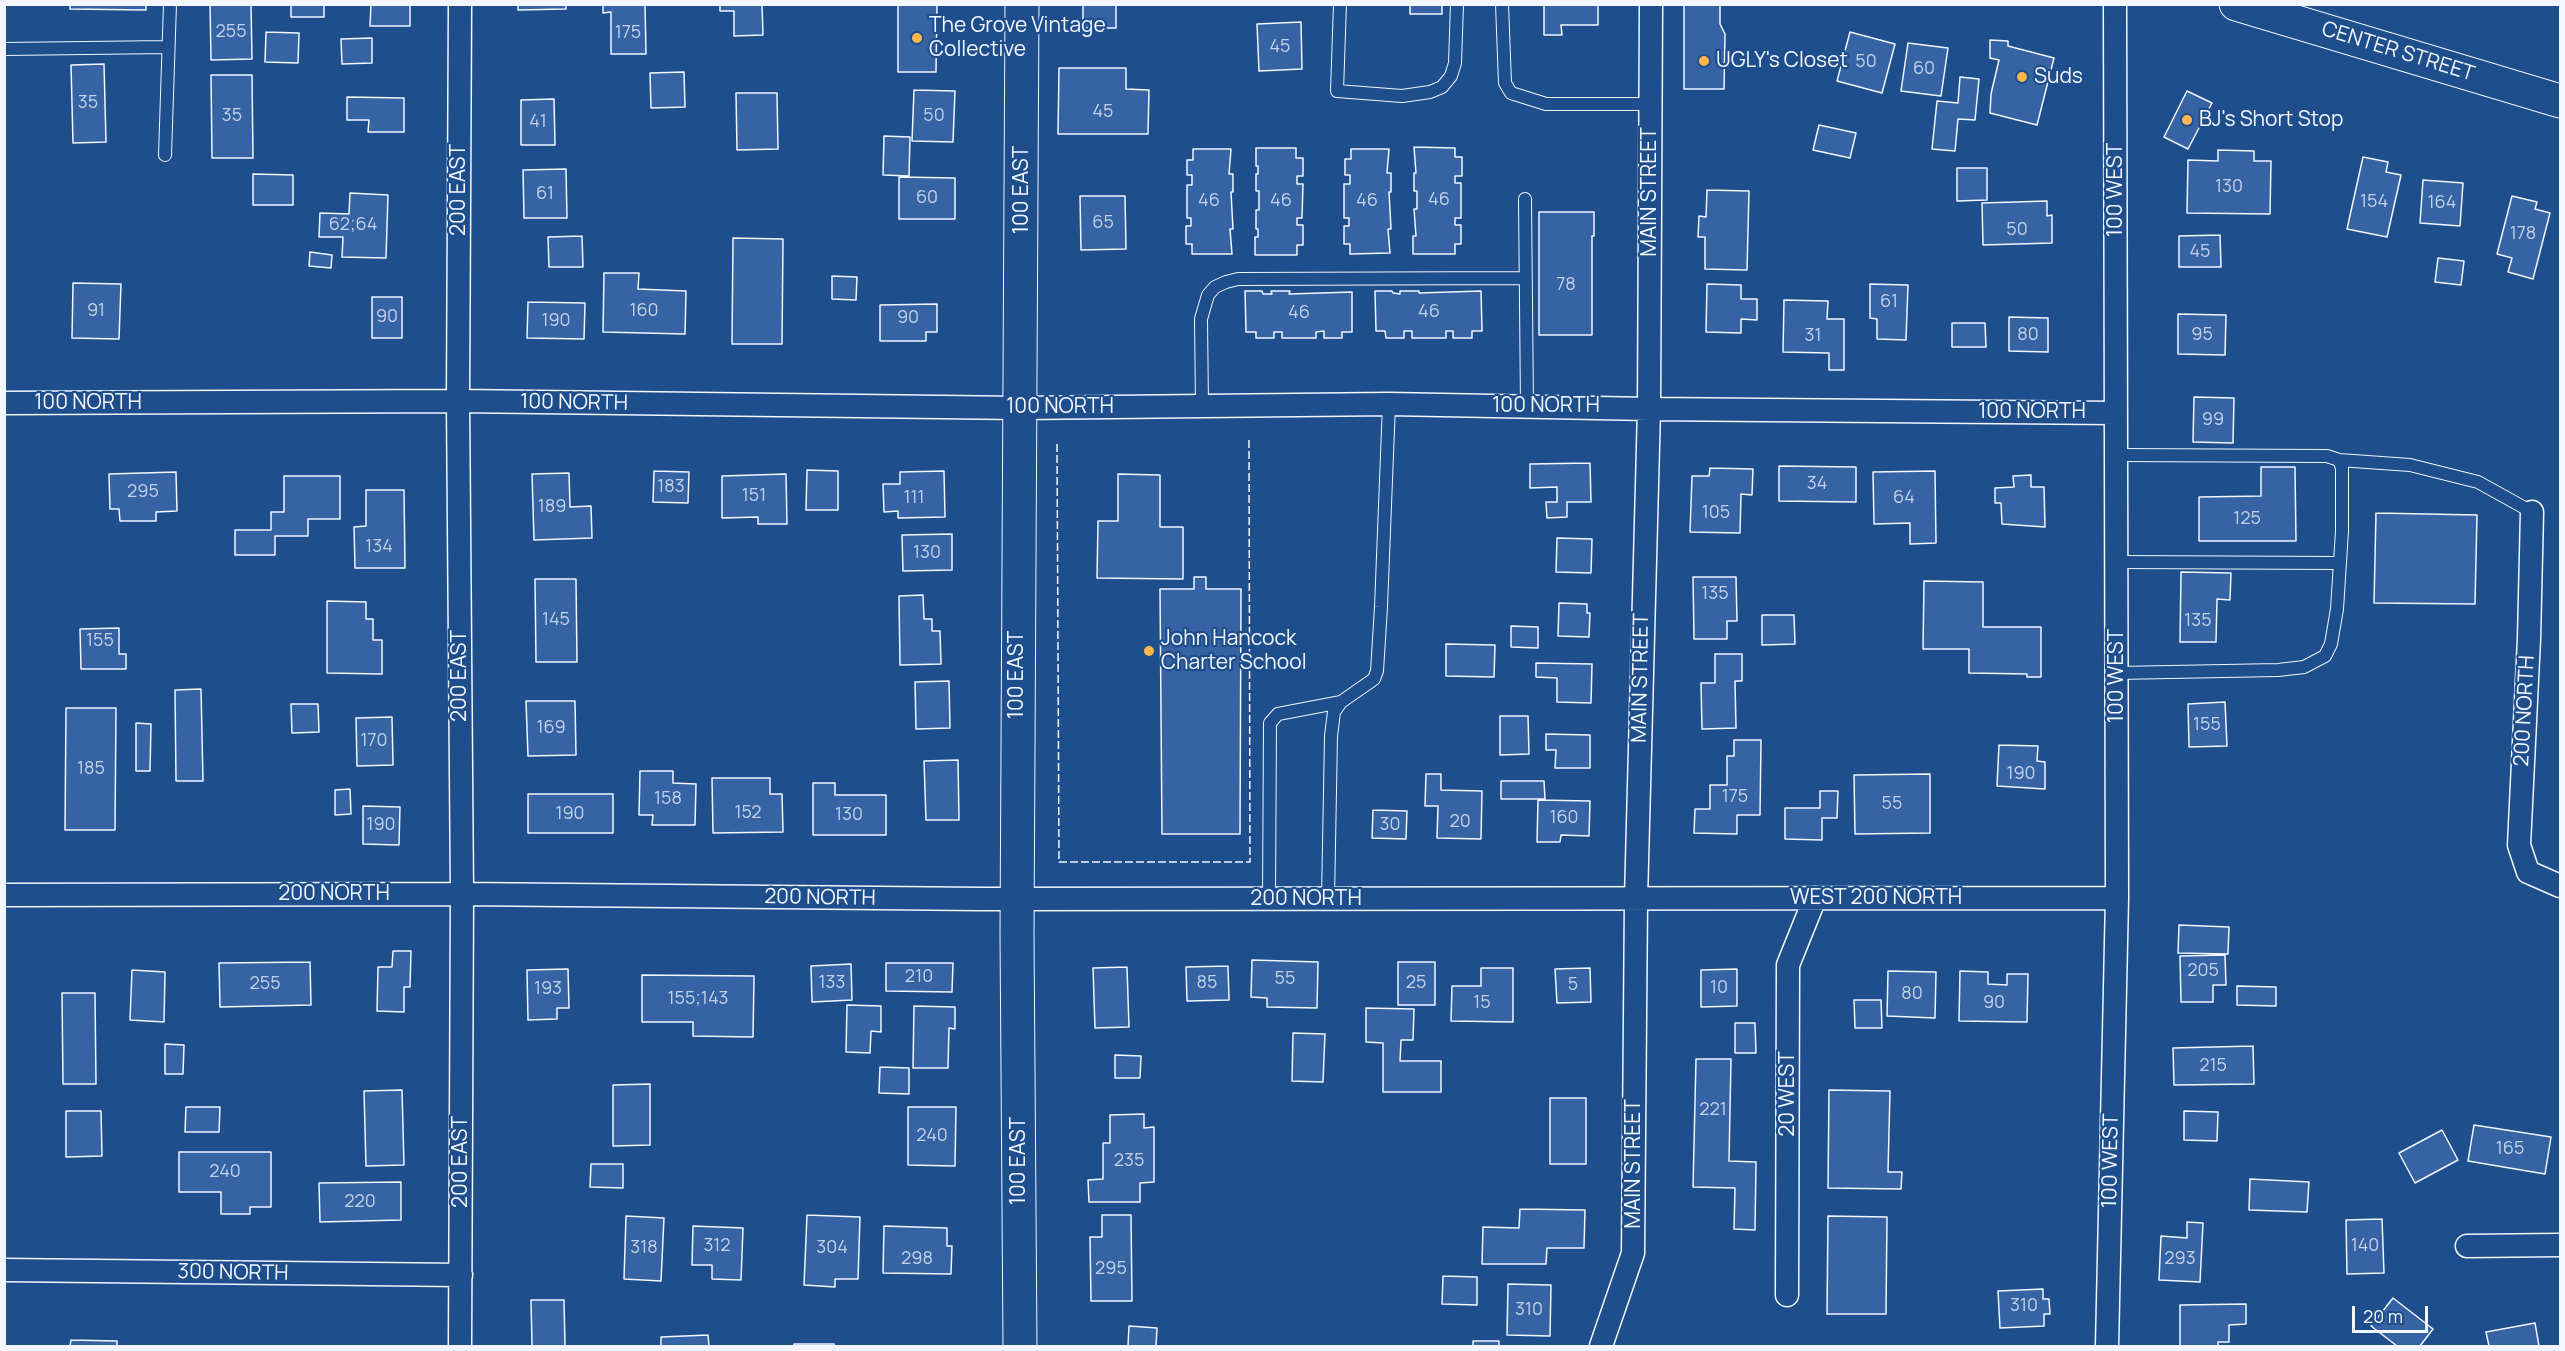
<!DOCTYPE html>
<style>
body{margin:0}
#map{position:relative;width:2565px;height:1351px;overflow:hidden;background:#1f4e8c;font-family:Manrope,sans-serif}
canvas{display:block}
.frame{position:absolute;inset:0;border:6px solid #f2f6ff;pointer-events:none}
.scale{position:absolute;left:2352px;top:1306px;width:76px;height:27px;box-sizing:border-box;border:3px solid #f2f6ff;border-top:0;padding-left:8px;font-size:18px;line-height:21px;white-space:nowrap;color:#f2f6ff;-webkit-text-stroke:4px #1f4e8c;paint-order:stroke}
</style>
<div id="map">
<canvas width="2565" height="1351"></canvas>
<div class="frame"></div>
<div class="scale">20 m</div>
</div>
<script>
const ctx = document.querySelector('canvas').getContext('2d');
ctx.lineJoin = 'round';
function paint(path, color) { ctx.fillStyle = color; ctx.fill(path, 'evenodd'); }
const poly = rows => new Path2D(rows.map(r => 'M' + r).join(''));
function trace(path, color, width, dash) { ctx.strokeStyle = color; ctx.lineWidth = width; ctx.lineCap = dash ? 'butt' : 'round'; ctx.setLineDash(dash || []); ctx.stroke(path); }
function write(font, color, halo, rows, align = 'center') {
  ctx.font = font + ' Manrope,sans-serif'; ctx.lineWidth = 4.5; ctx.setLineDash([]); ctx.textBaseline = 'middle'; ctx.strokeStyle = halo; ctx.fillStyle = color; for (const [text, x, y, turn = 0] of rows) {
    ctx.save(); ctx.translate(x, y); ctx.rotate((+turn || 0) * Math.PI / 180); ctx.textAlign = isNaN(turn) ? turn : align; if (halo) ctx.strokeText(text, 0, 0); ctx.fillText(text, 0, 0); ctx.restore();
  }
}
const building = poly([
 [70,4,146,4,146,10,70,9,70,4],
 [210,4,251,4,252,59,211,60,210,4],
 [291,4,324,4,324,17,291,17,291,4],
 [371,4,410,4,410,26,370,26,371,4],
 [518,4,566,4,566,9,518,10,518,4],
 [603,4,645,4,646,54,611,54,611,12,603,13,603,4],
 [720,4,762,4,763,35,734,36,734,11,720,11,720,4],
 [898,4,937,4,936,72,898,72,898,4],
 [1083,4,1116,4,1116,28,1083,28,1083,4],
 [1410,4,1442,4,1442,14,1410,14,1410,4],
 [1544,4,1598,4,1598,25,1561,25,1562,35,1544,35,1544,4],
 [1684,4,1720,4,1720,24,1725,34,1724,89,1684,89,1684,4],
 [1301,22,1302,69,1259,71,1257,24,1301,22],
 [266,32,299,33,298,63,265,62,266,32],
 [1850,32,1895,44,1882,93,1837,81,1850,32],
 [372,38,372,63,342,64,341,39,372,38],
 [1990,40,2008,41,2008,46,2054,58,2037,125,1990,113,1991,94,1999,60,1990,58,1990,40],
 [1908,43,1948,48,1941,96,1901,91,1908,43],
 [104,64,106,142,73,143,71,65,104,64],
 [1059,68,1126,68,1126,89,1149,90,1148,134,1058,134,1059,68],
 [684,72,685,107,651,108,650,73,684,72],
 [211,75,252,75,253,158,212,158,211,75],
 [1960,77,1979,79,1975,120,1958,119,1955,151,1932,149,1937,101,1958,103,1960,77],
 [914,90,955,91,953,142,912,141,914,90],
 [2187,91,2212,103,2188,149,2164,137,2187,91],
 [736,93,777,93,778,149,737,150,736,93],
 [347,97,404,98,404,132,368,132,369,120,347,120,347,97],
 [554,99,555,145,521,145,521,100,554,99],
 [1819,125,1856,133,1850,158,1813,150,1819,125],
 [884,136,910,137,909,176,883,175,884,136],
 [1414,147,1455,148,1455,157,1462,157,1462,176,1455,176,1455,183,1461,183,1461,218,1455,218,1455,225,1461,225,1461,244,1455,244,1455,254,1413,254,1413,236,1416,236,1414,209,1417,209,1417,191,1414,191,1414,173,1416,173,1414,147],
 [1256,148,1296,148,1296,158,1303,158,1303,176,1297,176,1297,184,1303,184,1302,218,1297,218,1297,225,1303,225,1303,245,1297,245,1297,255,1255,255,1255,237,1258,237,1258,229,1256,229,1256,210,1259,210,1259,191,1256,191,1256,174,1258,174,1258,166,1256,166,1256,148],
 [1193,149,1231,149,1229,174,1233,174,1233,192,1231,192,1233,229,1230,229,1232,254,1192,254,1192,244,1186,244,1186,226,1191,226,1191,218,1187,218,1187,185,1192,185,1192,175,1187,175,1187,160,1193,160,1193,149],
 [1351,149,1389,149,1387,173,1391,173,1391,192,1389,192,1391,229,1388,229,1390,253,1350,254,1350,244,1344,244,1344,226,1349,226,1349,218,1344,218,1344,184,1350,184,1350,175,1345,175,1345,159,1351,159,1351,149],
 [2218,150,2254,151,2254,161,2271,161,2270,214,2187,213,2188,160,2218,161,2218,150],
 [2363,157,2388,162,2386,172,2401,175,2387,237,2347,229,2363,157],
 [1957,168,1987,168,1987,200,1957,201,1957,168],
 [566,169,567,218,524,218,523,170,566,169],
 [253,174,293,175,293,205,253,205,253,174],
 [899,177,955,178,955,219,899,219,899,177],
 [2423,180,2463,183,2460,226,2420,223,2423,180],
 [1707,190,1749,191,1747,270,1705,269,1705,237,1698,237,1699,216,1706,217,1707,190],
 [350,193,388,195,386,258,342,257,343,237,319,237,320,213,349,214,350,193],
 [1080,196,1125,196,1126,249,1081,250,1080,196],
 [2512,196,2537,202,2535,209,2550,213,2533,279,2508,272,2512,258,2497,254,2512,196],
 [2047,201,2047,216,2052,215,2052,243,1983,245,1982,203,2047,201],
 [1539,212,1594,212,1594,236,1592,236,1592,335,1539,335,1539,212],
 [2220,235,2221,267,2179,267,2179,236,2220,235],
 [582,236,583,267,549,267,548,237,582,236],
 [733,238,783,239,782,344,732,344,733,238],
 [310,252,332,255,331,268,309,266,310,252],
 [2438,258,2464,261,2461,285,2435,282,2438,258],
 [604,273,639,273,638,289,686,291,685,334,603,332,604,273],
 [832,276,857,277,856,300,832,299,832,276],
 [73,283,121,284,119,339,72,338,73,283],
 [1707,284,1741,285,1741,299,1757,299,1757,320,1741,319,1741,333,1706,332,1707,284],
 [1870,284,1908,285,1906,340,1877,339,1877,319,1870,318,1870,284],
 [1245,291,1262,291,1263,294,1272,294,1271,291,1290,291,1289,294,1352,292,1352,332,1342,332,1342,338,1324,338,1324,331,1316,332,1316,338,1282,338,1282,332,1274,332,1274,338,1256,338,1256,332,1246,332,1245,291],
 [1375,291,1392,291,1393,293,1400,294,1400,291,1419,291,1419,293,1481,291,1482,331,1472,331,1472,338,1453,338,1453,331,1446,331,1446,338,1412,338,1412,331,1404,331,1404,338,1386,338,1385,331,1376,331,1375,291],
 [372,297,402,297,402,338,372,338,372,297],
 [1784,300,1828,301,1827,319,1844,319,1844,370,1829,370,1829,353,1783,352,1784,300],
 [528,302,585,303,584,339,527,338,528,302],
 [937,304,937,332,926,332,926,341,880,341,880,305,937,304],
 [2178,314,2226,315,2225,355,2178,354,2178,314],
 [2009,317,2048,318,2048,352,2009,351,2009,317],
 [1952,323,1985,323,1986,347,1952,347,1952,323],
 [2194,397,2234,398,2233,443,2193,442,2194,397],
 [1590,463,1591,502,1567,502,1567,517,1547,518,1546,502,1557,502,1557,487,1530,488,1530,464,1590,463],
 [1779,466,1856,467,1856,502,1779,501,1779,466],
 [2261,467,2295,467,2296,541,2199,541,2199,497,2261,496,2261,467],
 [1710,468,1753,469,1752,495,1741,494,1740,533,1690,532,1692,476,1709,476,1710,468],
 [807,470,838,471,838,510,806,510,807,470],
 [654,471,689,472,688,503,653,502,654,471],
 [944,471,945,517,898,518,898,511,884,512,883,484,900,484,900,472,944,471],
 [1935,471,1936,543,1910,544,1910,523,1874,524,1873,472,1935,471],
 [176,472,177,511,156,512,156,521,120,521,119,509,110,509,109,474,176,472],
 [569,473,570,507,591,506,592,538,534,540,532,474,569,473],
 [786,474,787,524,758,524,758,517,722,518,722,476,786,474],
 [1118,474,1160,475,1160,527,1183,527,1183,579,1097,578,1098,521,1118,521,1118,474],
 [2031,475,2031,487,2044,487,2045,527,2002,524,2001,503,1995,503,1995,488,2014,487,2013,476,2031,475],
 [284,476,340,476,340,519,308,519,308,536,275,536,275,555,235,555,235,530,271,530,271,512,284,512,284,476],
 [366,490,404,490,405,568,355,568,354,527,366,526,366,490],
 [2376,513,2477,515,2475,604,2374,603,2376,513],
 [952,534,952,570,903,571,902,535,952,534],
 [1557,538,1592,539,1591,573,1556,572,1557,538],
 [2181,572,2231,573,2230,600,2217,599,2216,642,2180,642,2181,572],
 [1194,577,1206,577,1206,589,1241,589,1240,834,1162,834,1160,589,1194,589,1194,577],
 [1693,577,1736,577,1737,621,1727,621,1727,639,1694,639,1693,577],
 [535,579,576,579,577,662,536,662,535,579],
 [1924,581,1983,582,1983,627,2041,627,2041,677,2027,677,2027,674,1969,673,1969,649,1923,649,1924,581],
 [923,595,924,619,932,619,932,631,940,631,941,664,900,665,899,596,923,595],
 [327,601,366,602,366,619,373,619,373,640,382,640,382,674,327,673,327,601],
 [1559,603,1587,604,1587,613,1590,613,1589,637,1558,636,1559,603],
 [1762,615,1794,615,1795,644,1762,645,1762,615],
 [1511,626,1538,627,1538,648,1511,647,1511,626],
 [119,628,119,654,126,654,126,669,81,669,80,629,119,628],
 [1446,644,1495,645,1494,677,1446,676,1446,644],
 [1715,654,1742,654,1742,681,1735,681,1736,728,1702,729,1701,683,1715,683,1715,654],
 [1536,663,1592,664,1591,703,1557,702,1557,678,1536,677,1536,663],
 [949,681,950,728,916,729,915,682,949,681],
 [201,689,203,781,176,781,175,690,201,689],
 [526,701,575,701,576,755,528,756,526,701],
 [2225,702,2227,746,2189,747,2188,704,2225,702],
 [291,704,318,704,319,732,292,733,291,704],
 [66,708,116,708,115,830,65,830,66,708],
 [1500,716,1528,716,1529,754,1500,755,1500,716],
 [392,717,393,765,357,766,356,718,392,717],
 [136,723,151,724,150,771,136,771,136,723],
 [1546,734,1590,735,1590,768,1555,768,1556,750,1546,750,1546,734],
 [1734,740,1761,740,1760,815,1737,815,1737,834,1694,833,1695,809,1710,809,1710,785,1727,785,1727,756,1734,756,1734,740],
 [1999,745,2038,746,2037,761,2045,762,2045,789,1997,786,1999,745],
 [958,760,959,820,926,820,924,761,958,760],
 [640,771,673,771,673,783,696,784,695,825,652,825,653,815,639,815,640,771],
 [1426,774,1441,774,1441,790,1482,791,1481,839,1437,838,1438,806,1425,806,1426,774],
 [1930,774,1930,833,1855,834,1854,775,1930,774],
 [712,778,770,778,770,794,782,794,783,832,713,833,712,778],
 [1501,781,1544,781,1545,799,1501,799,1501,781],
 [813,783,835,783,835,795,886,795,886,835,813,835,813,783],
 [350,789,351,814,335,815,335,790,350,789],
 [1820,791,1838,791,1837,818,1822,818,1822,840,1785,839,1785,808,1820,808,1820,791],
 [528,794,613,794,613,833,528,833,528,794],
 [1538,800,1590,801,1589,836,1561,835,1560,842,1537,842,1538,800],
 [363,806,400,807,399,845,363,844,363,806],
 [1373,810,1407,811,1406,839,1372,838,1373,810],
 [2179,925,2229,927,2228,954,2178,953,2179,925],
 [393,951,411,951,410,987,404,987,404,1012,377,1011,378,967,392,967,393,951],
 [2225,955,2226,985,2213,985,2213,1002,2181,1002,2180,956,2225,955],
 [1252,960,1318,962,1317,1008,1267,1007,1267,998,1251,997,1252,960],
 [310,962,311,1005,220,1007,219,963,310,962],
 [1398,962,1435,962,1435,1005,1398,1005,1398,962],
 [886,963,953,963,952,992,886,991,886,963],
 [851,964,852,1000,812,1002,811,966,851,964],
 [1228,966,1229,1000,1187,1001,1186,967,1228,966],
 [1127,967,1129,1027,1095,1028,1093,968,1127,967],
 [1481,968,1513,968,1513,1022,1451,1021,1452,986,1481,986,1481,968],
 [1590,968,1591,1002,1557,1003,1555,969,1590,968],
 [568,969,569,1008,557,1008,557,1019,528,1020,527,970,568,969],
 [1737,969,1737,1006,1701,1007,1701,970,1737,969],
 [132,970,165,972,164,1022,130,1020,132,970],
 [1888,971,1936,972,1935,1018,1887,1016,1888,971],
 [1960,971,1988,972,1988,984,2007,985,2007,974,2028,974,2027,1022,1959,1021,1960,971],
 [642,975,754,976,753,1037,693,1036,693,1022,642,1022,642,975],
 [2237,986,2276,987,2276,1006,2237,1005,2237,986],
 [62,993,95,993,96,1084,63,1084,62,993],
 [1854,1000,1881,1000,1882,1028,1855,1028,1854,1000],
 [847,1005,881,1006,881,1032,871,1031,870,1053,846,1052,847,1005],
 [914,1006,955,1007,955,1029,949,1028,948,1068,913,1068,914,1006],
 [1366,1008,1414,1009,1413,1040,1401,1040,1400,1061,1441,1061,1441,1092,1383,1092,1383,1043,1366,1042,1366,1008],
 [1735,1023,1755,1023,1756,1053,1735,1053,1735,1023],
 [1293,1033,1325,1034,1323,1082,1292,1081,1293,1033],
 [165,1044,184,1045,183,1074,165,1074,165,1044],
 [2253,1046,2254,1084,2174,1085,2173,1048,2253,1046],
 [1115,1055,1141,1056,1140,1078,1115,1078,1115,1055],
 [1696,1059,1731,1059,1729,1161,1756,1162,1755,1230,1734,1229,1735,1188,1693,1187,1696,1059],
 [880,1067,909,1068,909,1094,879,1093,880,1067],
 [650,1084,650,1145,613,1146,613,1085,650,1084],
 [402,1090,404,1165,366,1166,364,1091,402,1090],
 [1829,1090,1890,1091,1888,1172,1902,1172,1901,1189,1828,1188,1829,1090],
 [1550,1098,1586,1098,1586,1164,1550,1164,1550,1098],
 [186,1107,220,1107,219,1132,185,1132,186,1107],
 [908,1107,956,1107,955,1166,908,1165,908,1107],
 [66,1111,101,1111,102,1156,66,1157,66,1111],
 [2184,1111,2218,1112,2217,1141,2184,1140,2184,1111],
 [1144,1114,1144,1128,1154,1127,1154,1182,1140,1183,1140,1202,1089,1202,1088,1180,1103,1179,1103,1143,1110,1143,1110,1115,1144,1114],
 [2474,1125,2551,1137,2545,1174,2468,1161,2474,1125],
 [2442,1130,2458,1160,2415,1183,2399,1153,2442,1130],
 [179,1152,271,1152,271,1207,250,1207,250,1214,221,1214,221,1192,179,1192,179,1152],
 [591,1164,623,1164,623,1188,590,1187,591,1164],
 [2250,1179,2309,1182,2307,1212,2249,1210,2250,1179],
 [401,1182,401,1220,320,1222,319,1183,401,1182],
 [1520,1209,1585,1210,1584,1248,1547,1248,1546,1264,1482,1264,1483,1227,1519,1228,1520,1209],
 [807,1215,860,1217,858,1279,835,1279,835,1287,804,1285,807,1215],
 [1102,1215,1131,1215,1132,1301,1091,1301,1090,1237,1102,1237,1102,1215],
 [626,1216,664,1218,661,1281,624,1279,626,1216],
 [1828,1216,1887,1217,1886,1314,1827,1314,1828,1216],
 [2382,1219,2384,1273,2347,1274,2346,1220,2382,1219],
 [2187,1222,2203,1223,2200,1282,2159,1280,2161,1236,2187,1238,2187,1222],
 [693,1226,743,1228,741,1280,712,1279,712,1265,692,1265,693,1226],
 [884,1226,947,1228,947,1246,952,1246,951,1274,883,1273,884,1226],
 [1443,1276,1477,1277,1477,1305,1442,1304,1443,1276],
 [1508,1284,1551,1285,1550,1336,1507,1335,1508,1284],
 [2043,1289,2043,1299,2049,1299,2050,1314,2044,1314,2044,1326,2000,1328,1998,1291,2043,1289],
 [2393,1298,2433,1329,2420,1346,2397,1346,2371,1326,2393,1298],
 [531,1300,564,1300,565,1346,532,1346,531,1300],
 [2246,1304,2246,1324,2229,1325,2229,1342,2218,1342,2218,1346,2180,1346,2180,1305,2246,1304],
 [2535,1323,2539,1346,2489,1346,2486,1332,2535,1323],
 [1129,1326,1157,1328,1156,1346,1128,1346,1129,1326],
 [708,1335,709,1346,661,1346,661,1337,708,1335],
 [71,1340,117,1341,117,1346,70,1346,71,1340],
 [1473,1341,1499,1341,1499,1346,1473,1346,1473,1341],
 [794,1344,834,1344,834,1346,794,1346,794,1344]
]);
paint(building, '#3563a3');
trace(building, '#f2f6ff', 1.5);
const service = poly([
 [1340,4,1337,91,1402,96,1430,92,1442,87,1451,76,1455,63,1457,4],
 [1502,4,1505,83,1511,93,1546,104,1650,104],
 [4,49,168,47],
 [165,155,170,4],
 [1525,199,1527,407],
 [1202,406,1201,319,1208,295,1215,287,1226,282,1238,279,1524,278],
 [2116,455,2327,456,2339,460,2342,468,2342,531,2337,609,2331,644,2325,656,2304,667,2278,670,2117,673],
 [2339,460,2410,465,2478,482,2532,512],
 [2116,562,2340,563],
 [1269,899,1270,723,1278,714,1341,702],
 [1328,899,1331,736,1334,712,1341,702,1374,679,1377,671,1381,607,1389,404]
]);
const minor = poly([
 [460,4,458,401,462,894,460,1346],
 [4,403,458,401,1020,408,1389,404,1649,409,2116,413],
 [2532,512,2529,639,2519,845,2528,872,2560,886],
 [4,895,462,894,982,899,2117,898],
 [2467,1246,2560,1245],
 [4,1270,461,1275],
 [1787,1295,1788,965,1815,898],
 [1601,1346,1633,1253,1636,899,1649,409,1651,4],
 [2107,1346,2117,898,2115,4]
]);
const secondary = poly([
 [2236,4,2560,101],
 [1020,1346,1017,934,1022,4]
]);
trace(service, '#f2f6ff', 14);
trace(minor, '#f2f6ff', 25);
trace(secondary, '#f2f6ff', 35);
trace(service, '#1f4e8c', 12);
trace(minor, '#1f4e8c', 22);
trace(secondary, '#1f4e8c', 33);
trace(poly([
 [1057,444,1059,862,1250,862,1249,439]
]), '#f2f6ff', 1.5, [8, 3]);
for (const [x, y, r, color] of [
 [917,38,6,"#ffb74d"],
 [1704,61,6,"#ffb74d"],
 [2022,77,6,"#ffb74d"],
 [2187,120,6,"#ffb74d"],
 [1149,651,6,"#ffb74d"]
]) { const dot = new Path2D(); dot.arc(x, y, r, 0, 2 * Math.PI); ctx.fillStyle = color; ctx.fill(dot); trace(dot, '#1f4e8c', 2); }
write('18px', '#c3d1e8', null, [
 ["255",231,32],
 ["175",628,33],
 ["45",1280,47],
 ["50",1866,62],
 ["60",1924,69],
 ["35",88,103],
 ["45",1103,112],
 ["35",232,116],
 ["50",934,116],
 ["41",538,122],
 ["130",2229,187],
 ["61",545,194],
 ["60",927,198],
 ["46",1439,200],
 ["46",1209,201],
 ["46",1281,201],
 ["46",1367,201],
 ["154",2374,202],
 ["164",2442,203],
 ["65",1103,223],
 ["62;64",353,225],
 ["50",2017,230],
 ["178",2523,234],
 ["45",2200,252],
 ["78",1566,285],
 ["61",1889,302],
 ["91",96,311],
 ["160",644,311],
 ["46",1429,312],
 ["46",1299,313],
 ["90",387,317],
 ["90",908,318],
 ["190",556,321],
 ["80",2028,335],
 ["95",2202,335],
 ["31",1813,336],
 ["99",2213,420],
 ["34",1817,484],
 ["183",671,487],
 ["295",143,492],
 ["151",754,496],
 ["111",914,498],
 ["64",1904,498],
 ["189",552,507],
 ["105",1716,513],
 ["125",2247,519],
 ["134",379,547],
 ["130",927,553],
 ["135",1715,594],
 ["145",556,620],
 ["135",2198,621],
 ["155",100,641],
 ["155",2207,725],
 ["169",551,728],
 ["170",374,741],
 ["185",91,769],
 ["190",2021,774],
 ["175",1735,797],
 ["158",668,799],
 ["55",1892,804],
 ["152",748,813],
 ["190",570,814],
 ["130",849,815],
 ["160",1564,818],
 ["20",1460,822],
 ["190",381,825],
 ["30",1390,825],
 ["205",2203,971],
 ["210",919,977],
 ["55",1285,979],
 ["133",832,983],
 ["85",1207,983],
 ["25",1416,983],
 ["255",265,984],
 ["5",1573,985],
 ["10",1719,988],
 ["193",548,989],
 ["80",1912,994],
 ["155;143",698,999],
 ["15",1482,1003],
 ["90",1994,1003],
 ["215",2213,1066],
 ["221",1713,1110],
 ["240",932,1136],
 ["165",2510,1149],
 ["235",1129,1161],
 ["240",225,1172],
 ["220",360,1202],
 ["312",717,1246],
 ["140",2365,1246],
 ["318",644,1248],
 ["304",832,1248],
 ["298",917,1259],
 ["293",2180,1259],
 ["295",1111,1269],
 ["310",2024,1306],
 ["310",1529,1310]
]);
write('21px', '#f2f6ff', '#1f4e8c', [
 ["The Grove Vintage",929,26],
 ["Collective",929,50],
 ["UGLY's Closet",1716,61],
 ["Suds",2034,77],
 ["BJ's Short Stop",2199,120],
 ["John Hancock",1161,639],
 ["Charter School",1161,663]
], 'left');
write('21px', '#f2f6ff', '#1f4e8c', [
 ["CENTER STREET",2398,52,17],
 ["200 EAST",459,190,-90],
 ["100 EAST",1022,190,-90],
 ["100 WEST",2116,190,-90],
 ["MAIN STREET",1650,192,-90],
 ["100 NORTH",88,403],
 ["100 NORTH",574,403,1],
 ["100 NORTH",1546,406],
 ["100 NORTH",1060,407],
 ["100 NORTH",2032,412],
 ["100 EAST",1017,675,-90],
 ["200 EAST",460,676,-90],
 ["100 WEST",2117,676,-90],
 ["MAIN STREET",1641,678,-89],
 ["200 NORTH",2525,711,-87],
 ["200 NORTH",334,894],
 ["200 NORTH",820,898,1],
 ["WEST 200 NORTH",1876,898],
 ["200 NORTH",1306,899],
 ["20 WEST",1788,1094,-90],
 ["100 EAST",1019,1161,-90],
 ["100 WEST",2111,1161,-89],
 ["200 EAST",461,1162,-90],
 ["MAIN STREET",1634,1164,-90],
 ["300 NORTH",233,1273,1]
]);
</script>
